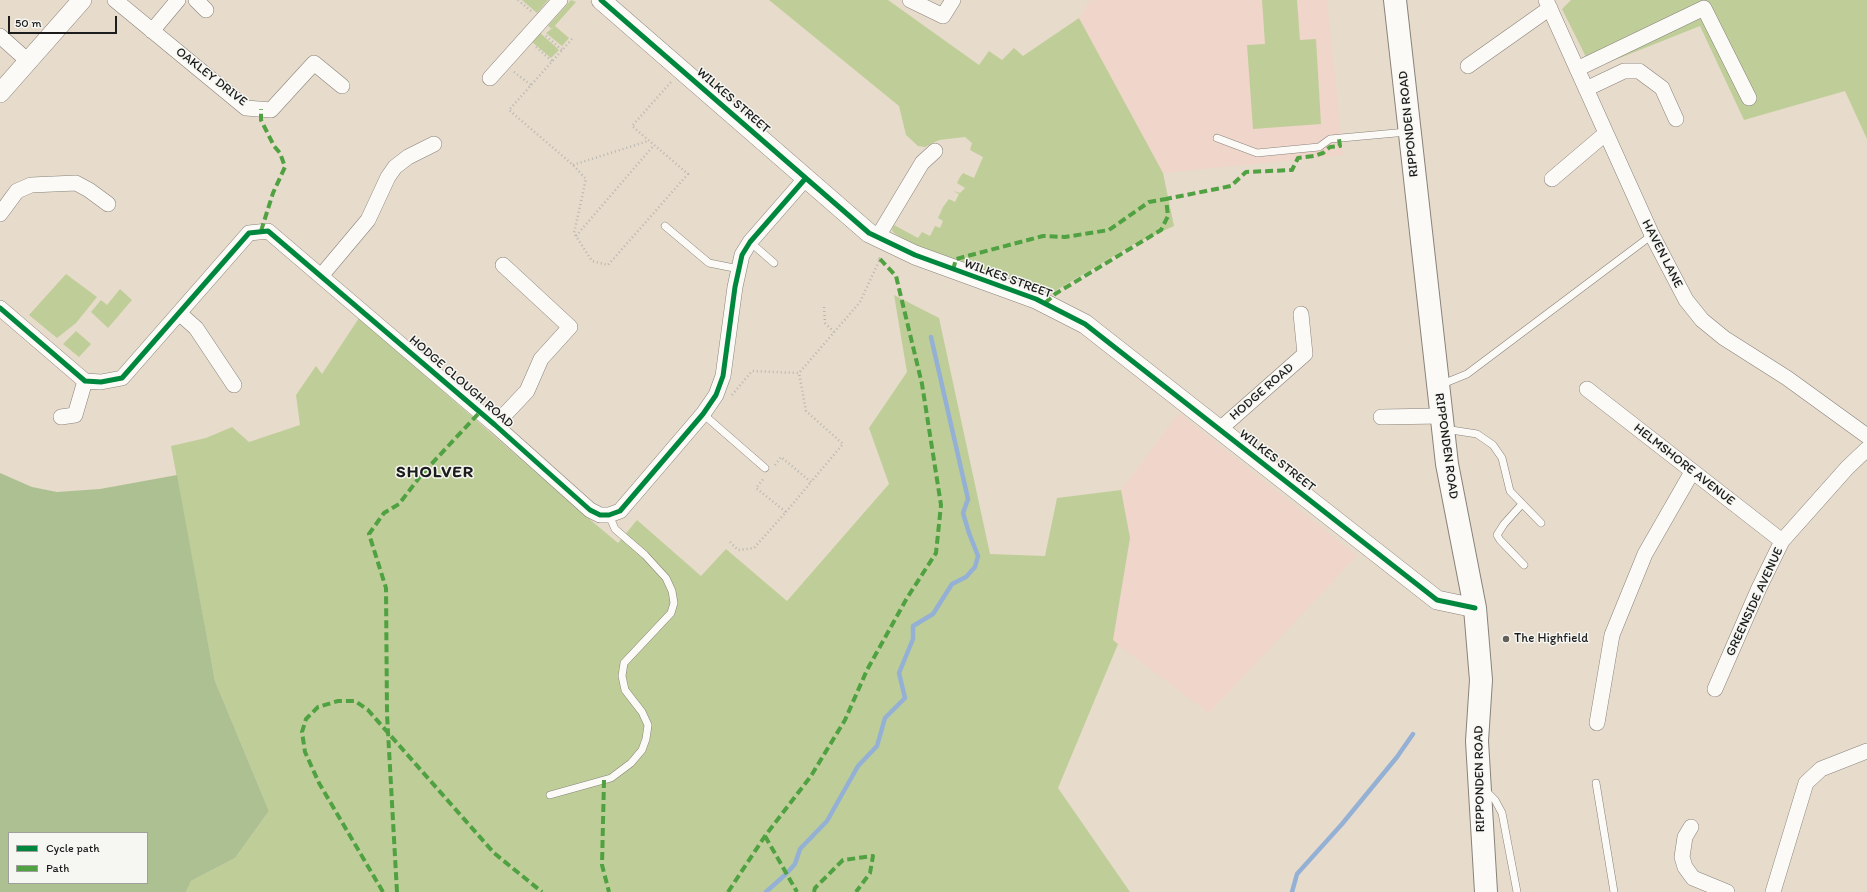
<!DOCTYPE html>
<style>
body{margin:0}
#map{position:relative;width:1867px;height:892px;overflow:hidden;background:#e7dbcb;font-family:Itim,sans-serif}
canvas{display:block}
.legend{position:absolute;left:8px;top:832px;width:140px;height:52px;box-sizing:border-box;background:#f6f6f2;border:1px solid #9f9f9c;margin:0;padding:5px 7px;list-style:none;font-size:12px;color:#1c1c1c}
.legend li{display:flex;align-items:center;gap:8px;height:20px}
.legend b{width:20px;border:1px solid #9f9f9c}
.scale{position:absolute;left:8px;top:16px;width:109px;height:18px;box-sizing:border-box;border:2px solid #1c1c1c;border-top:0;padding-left:5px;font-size:12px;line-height:14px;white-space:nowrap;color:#1c1c1c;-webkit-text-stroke:3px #f6f6f2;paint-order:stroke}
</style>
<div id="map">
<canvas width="1867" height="892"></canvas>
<ul class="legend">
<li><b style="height:5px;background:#00873e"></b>Cycle path</li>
<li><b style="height:5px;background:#4fa141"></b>Path</li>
</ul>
<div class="scale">50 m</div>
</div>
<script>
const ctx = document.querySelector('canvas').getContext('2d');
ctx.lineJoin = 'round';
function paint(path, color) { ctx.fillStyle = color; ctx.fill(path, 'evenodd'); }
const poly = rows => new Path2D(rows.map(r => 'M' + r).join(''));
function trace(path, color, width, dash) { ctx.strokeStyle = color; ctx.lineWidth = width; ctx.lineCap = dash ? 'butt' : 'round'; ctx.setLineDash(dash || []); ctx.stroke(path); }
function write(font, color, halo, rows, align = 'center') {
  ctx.font = font + ' Itim,sans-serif'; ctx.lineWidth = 3; ctx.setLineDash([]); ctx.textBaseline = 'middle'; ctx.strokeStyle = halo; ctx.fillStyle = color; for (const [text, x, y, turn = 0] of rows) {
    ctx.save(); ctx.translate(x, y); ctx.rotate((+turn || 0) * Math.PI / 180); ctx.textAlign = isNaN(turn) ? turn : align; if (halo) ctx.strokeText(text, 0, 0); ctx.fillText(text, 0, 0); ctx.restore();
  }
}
paint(poly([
 [1090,0,1327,0,1343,155,1163,173,1079,18],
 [1179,413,1357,556,1209,713,1113,641,1130,538,1121,490]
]), '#f0d5ca');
paint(poly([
 [522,0,548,0,537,13],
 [571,0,576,2,552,29,548,26],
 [769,0,888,0,979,65,989,51,1002,60,1014,48,1023,56,1079,18,1163,173,1174,226,1134,244,1050,294,1009,277,954,261,917,247,894,233,892,230,894,225,918,238,922,232,930,236,935,226,940,228,943,221,938,218,943,207,949,199,955,202,959,194,953,191,960,193,965,188,957,183,960,177,963,173,974,178,983,157,970,150,972,143,965,137,939,140,925,147,918,146,906,135,899,106],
 [1262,0,1297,0,1300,40,1316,39,1321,124,1253,129,1247,45,1265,44],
 [1571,0,1867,0,1867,139,1845,91,1744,120,1700,26,1592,69,1562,9],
 [555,26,569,38,562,46,546,33],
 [539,32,559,50,551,58,531,41],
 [66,274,97,297,76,323,57,338,29,315],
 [120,289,132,300,108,328,91,312,101,300,107,305],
 [894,295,939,318,990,554,1045,556,1057,498,1121,490,1130,538,1113,640,1118,644,1058,788,1130,892,186,892,191,881,235,858,269,811,215,681,171,446,206,438,232,427,249,442,300,425,296,395,316,366,322,374,359,318,594,523,618,543,637,520,701,576,726,549,787,601,889,484,869,428,907,372],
 [76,331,91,344,79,357,63,344]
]), '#bfce98');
paint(poly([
 [0,473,32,487,57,492,100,489,177,475,215,681,269,811,235,858,191,881,186,892,0,892],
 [9,833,147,833,147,883,9,883]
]), '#adc091');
trace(poly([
 [766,892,786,874,795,864,800,849,827,821,858,766,877,746,885,718,905,698,899,673,913,639,913,626,933,614,952,584,966,577,975,567,978,556,969,533,963,513,968,499,931,337],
 [1292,892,1297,874,1342,824,1397,757,1413,734]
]), '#94b1d5', 4.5);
const service = poly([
 [1217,138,1257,153,1319,147,1330,139,1407,132],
 [665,226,709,263,739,269],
 [750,242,774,263],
 [1440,385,1467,374,1475,368,1652,235],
 [703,414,765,468],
 [1445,429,1477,434,1493,445,1502,458,1510,491,1541,523],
 [1522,504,1504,524,1497,535,1500,540,1524,565],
 [1596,783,1614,892],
 [1485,790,1495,800,1502,813,1517,892],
 [550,795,611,778,631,763,642,750,646,739,648,725,642,712,625,690,622,676,624,663,671,613,674,603,672,591,666,578,645,555,615,529,609,515]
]);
const minor = poly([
 [115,0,246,108,271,110,314,63,342,86],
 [196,0,206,10],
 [910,0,943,16,953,0],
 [1546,0,1652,235,1686,300,1702,320,1724,338,1787,378,1867,436],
 [152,31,178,0],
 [0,36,28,61],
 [1468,66,1550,8],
 [1577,69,1704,8,1749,98],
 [490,78,560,0],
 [1586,89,1624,71,1639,71,1662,88,1676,119],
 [1552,179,1605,134],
 [0,214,17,191,31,185,76,183,89,190,108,204],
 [877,238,922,163,935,151],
 [321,276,368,220,388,177,395,167,408,157,434,144],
 [0,308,85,381,101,382,122,378,249,233,268,231,495,425,590,510,600,515,609,515,620,511,703,414,716,395,723,376,735,287,742,255,750,242,805,179],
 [179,313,196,328,234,385],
 [1587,389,1782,541],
 [61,417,75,415,85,381],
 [1381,417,1441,416],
 [495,425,527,391,541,359,570,327,503,265],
 [1220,429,1305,354,1301,314],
 [1715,689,1759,588,1782,541,1847,468,1867,449],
 [1597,723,1612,635,1645,554,1692,472],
 [1691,827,1685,837,1682,857,1685,867,1693,878,1727,892],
 [1773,892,1806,783,1821,769,1867,751]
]);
const tertiary = poly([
 [601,0,869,233,915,255,1036,299,1085,324,1437,600,1475,608],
 [0,93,82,0]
]);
const primary = poly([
 [1395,0,1447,464,1475,608,1481,680,1477,741,1486,892]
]);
trace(service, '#88827a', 8);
trace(minor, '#88827a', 16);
trace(tertiary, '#88827a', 20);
trace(primary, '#88827a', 24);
trace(poly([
 [518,0,531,11],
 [546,36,562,50],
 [572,39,509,110,573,165,586,179,574,233,592,261,608,265,688,174,632,126,671,82],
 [536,47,552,61],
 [514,72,531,85],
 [573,165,648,141],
 [576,236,654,145],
 [824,307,825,323,834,332],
 [732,395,752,371,799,373,860,302,880,259,877,256],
 [775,465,781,457,811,482,843,444,806,411,799,373],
 [786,512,811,482],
 [730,542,738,550,754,548,786,512,756,488,764,478]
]), '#b8b6b3', 2.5, [1, 3]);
trace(service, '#fbfaf7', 7);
trace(minor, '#fbfaf7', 15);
trace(tertiary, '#fbfaf7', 19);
trace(primary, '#fbfaf7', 22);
trace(poly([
 [261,231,273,193,285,167,280,153,274,146,261,120,261,109],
 [953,270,956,259,1043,236,1065,237,1109,230,1149,202,1166,199],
 [1045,303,1055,294,1161,230,1168,216,1166,199,1231,186,1246,172,1292,170,1298,158,1314,156,1323,153,1330,147,1340,146,1339,139],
 [604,780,602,865,609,892],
 [765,836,797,892],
 [383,892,319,783,305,752,302,732,306,719,318,707,338,701,355,701,368,710,494,853,542,892],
 [397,892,387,714,386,588,369,534,384,513,399,504,422,474,480,412],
 [728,892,765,836,811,776,845,720,867,670,907,598,936,553,941,505,922,384,896,276,880,259],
 [814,892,815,888,843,860,873,856,870,873,856,892]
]), '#4fa141', 4, [8, 4]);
trace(poly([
 [601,0,869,233,915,255,1036,299,1085,324,1437,600,1475,608],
 [0,308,85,381,101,382,122,378,249,233,268,231,495,425,590,510,600,515,609,515,620,511,703,414,716,395,723,376,735,287,742,255,750,242,805,179]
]), '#00873e', 5);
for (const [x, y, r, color] of [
 [1506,639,4,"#635f59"]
]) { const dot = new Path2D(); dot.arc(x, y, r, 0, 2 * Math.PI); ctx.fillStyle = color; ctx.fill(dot); trace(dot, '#f6f6f2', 1.5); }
write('13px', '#1c1c1c', '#f6f6f2', [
 ["OAKLEY DRIVE",211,77,38],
 ["WILKES STREET",733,101,41],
 ["RIPPONDEN ROAD",1409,124,-96],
 ["HAVEN LANE",1662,254,63],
 ["WILKES STREET",1008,279,20],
 ["HODGE CLOUGH ROAD",461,382,41],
 ["HODGE ROAD",1262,392,-41],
 ["RIPPONDEN ROAD",1446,446,82],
 ["WILKES STREET",1277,461,38],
 ["HELMSHORE AVENUE",1684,465,38],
 ["GREENSIDE AVENUE",1755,602,-65],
 ["RIPPONDEN ROAD",1480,779,-91]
]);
write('13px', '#1c1c1c', '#f6f6f2', [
 ["The Highfield",1514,639]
], 'left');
ctx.letterSpacing = '1px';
write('bold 17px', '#1c1c1c', '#f6f6f2', [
 ["SHOLVER",435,473]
]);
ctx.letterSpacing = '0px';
</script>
